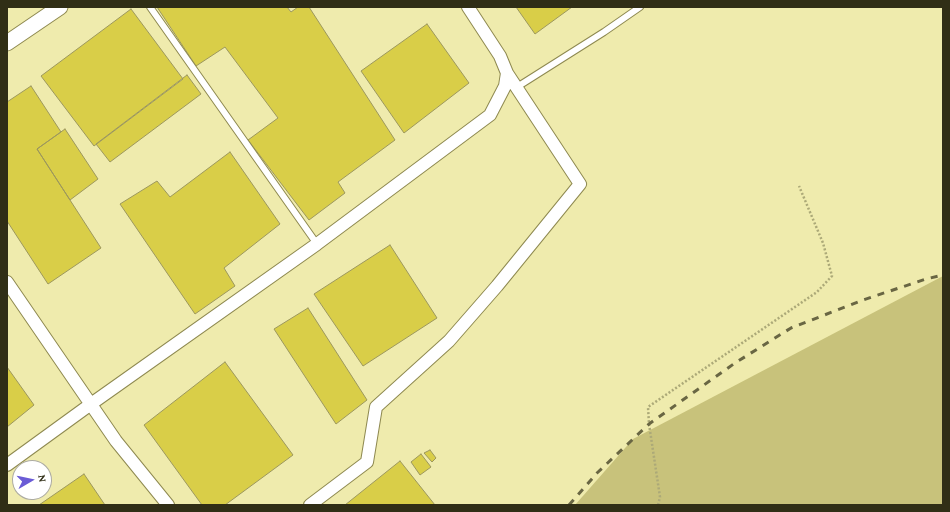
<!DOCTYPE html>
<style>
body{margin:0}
#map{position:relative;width:950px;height:512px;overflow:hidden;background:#efebad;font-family:"Crimson Pro",serif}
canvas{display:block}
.frame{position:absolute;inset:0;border:8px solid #302e16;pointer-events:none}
.north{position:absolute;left:12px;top:460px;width:40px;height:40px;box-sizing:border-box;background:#fff;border:1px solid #acaba2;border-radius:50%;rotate:81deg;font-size:11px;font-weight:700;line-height:16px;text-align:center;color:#302e16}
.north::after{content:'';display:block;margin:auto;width:14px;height:18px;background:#6b5cd6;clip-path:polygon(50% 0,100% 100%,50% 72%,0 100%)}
</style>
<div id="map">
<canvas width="950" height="512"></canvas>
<div class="frame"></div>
<div class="north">N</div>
</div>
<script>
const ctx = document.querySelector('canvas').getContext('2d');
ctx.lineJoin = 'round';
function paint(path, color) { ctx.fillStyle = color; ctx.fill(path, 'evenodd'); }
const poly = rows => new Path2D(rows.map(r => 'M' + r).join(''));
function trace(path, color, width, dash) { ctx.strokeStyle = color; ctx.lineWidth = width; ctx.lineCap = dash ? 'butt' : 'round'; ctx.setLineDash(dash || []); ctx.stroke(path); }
paint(poly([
 [943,276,943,505,575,505,633,439]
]), '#c8c27b');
const building = poly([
 [157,7,287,7,291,12,298,7,309,7,395,140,338,182,345,193,309,220,248,140,278,118,225,47,196,66,157,7],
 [516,7,572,7,535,34,516,7],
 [131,9,183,79,94,146,41,76,131,9],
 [427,24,469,83,404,133,361,71,427,24],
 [187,75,201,94,110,162,96,144,187,75],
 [31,86,61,132,37,149,101,248,48,284,7,221,7,102,31,86],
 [65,129,98,179,70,200,37,149,65,129],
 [230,152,280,224,224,268,235,286,195,314,120,204,157,181,170,197,230,152],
 [390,245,437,318,363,366,314,294,390,245],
 [308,308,367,400,336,424,274,329,308,308],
 [225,362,293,455,225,505,202,505,144,425,225,362],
 [7,367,34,405,7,427,7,367],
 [430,450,436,458,432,462,424,453,430,450],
 [421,454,431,467,420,475,411,462,421,454],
 [400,461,435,505,345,505,400,461],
 [84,474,105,505,39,505,84,474]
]);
paint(building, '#d9ce48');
trace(building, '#9c975d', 1);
const service = poly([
 [150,7,317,244],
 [517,87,604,32,640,7]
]);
const minor = poly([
 [7,282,116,441,168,505],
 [7,465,91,404,317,244,490,115,505,86,507,73,500,56,468,7],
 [310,505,367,462,376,407,449,341,497,286,580,184,507,73]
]);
const tertiary = poly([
 [7,43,60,7]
]);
trace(service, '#8e8950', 8);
trace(minor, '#8e8950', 14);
trace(tertiary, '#8e8950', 17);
trace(poly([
 [658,505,660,497,649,424,648,407,817,292,832,276,823,243,799,186]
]), '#aca978', 2.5, [2, 2]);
trace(service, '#fff', 6);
trace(minor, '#fff', 12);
trace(tertiary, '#fff', 15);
trace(poly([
 [569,505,597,473,649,424,735,363,791,328,863,300,926,279,943,275]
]), '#696643', 3, [7, 7]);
</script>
